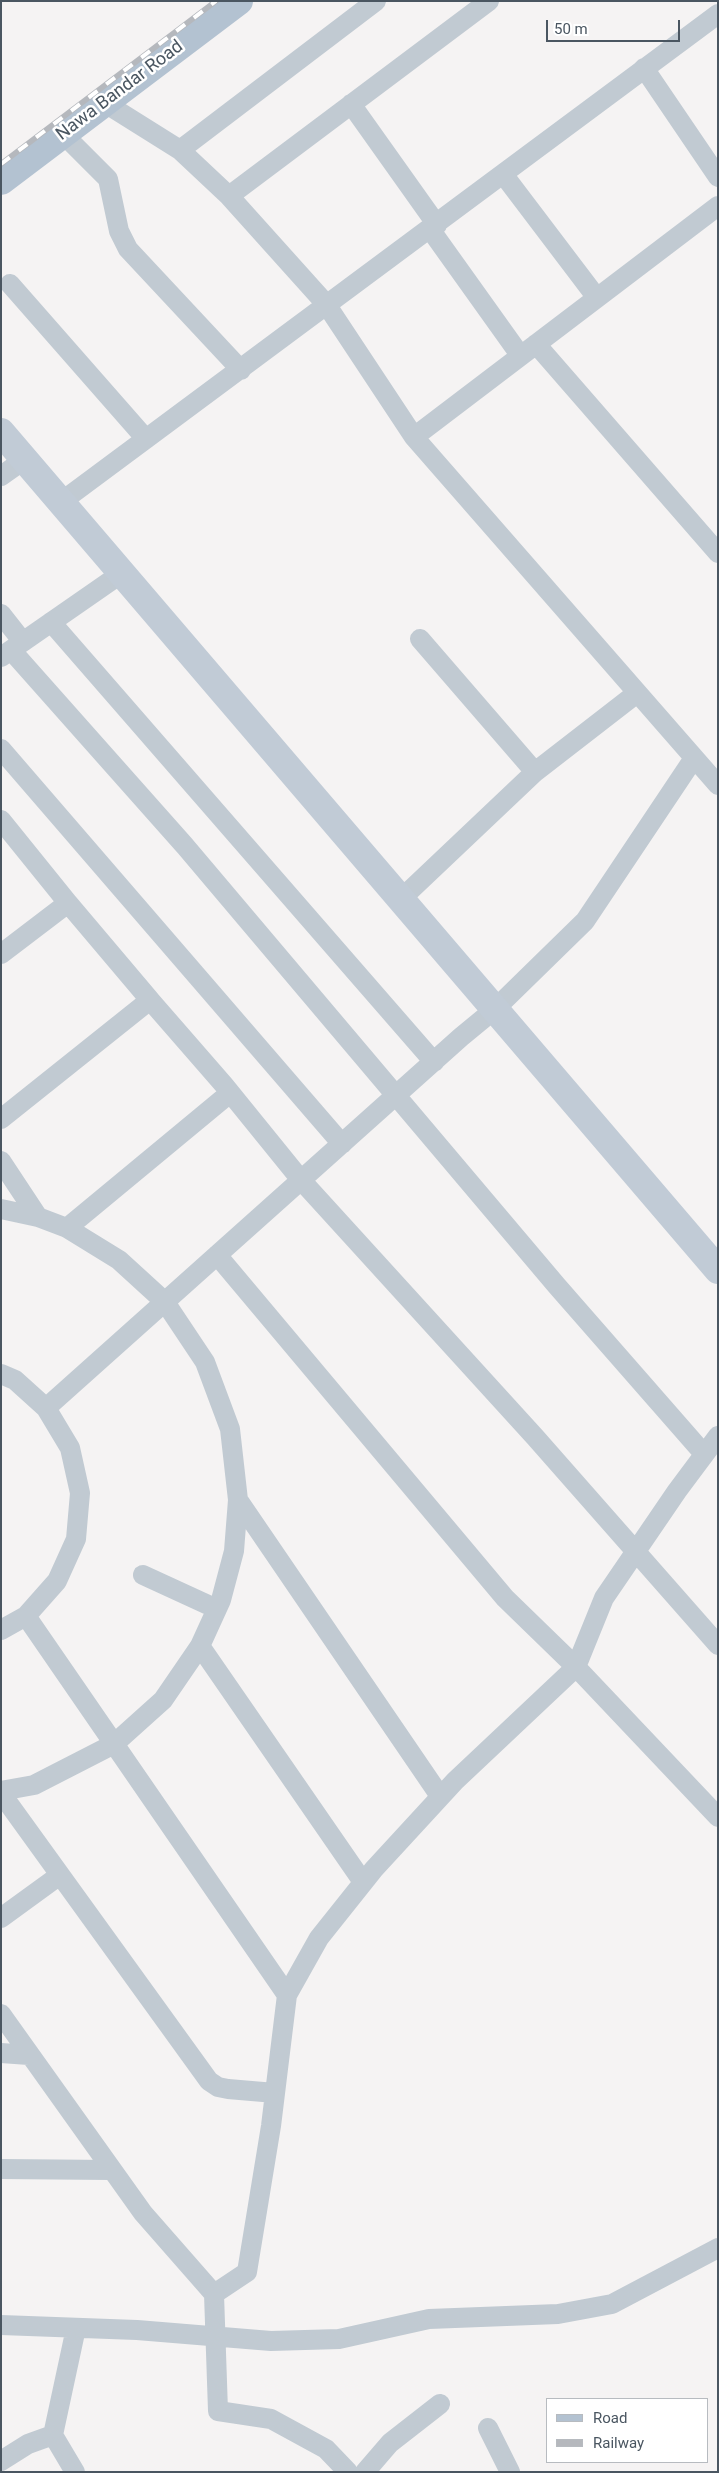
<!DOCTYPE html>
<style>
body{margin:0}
#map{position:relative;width:719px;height:2473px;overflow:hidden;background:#f5f3f3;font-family:Roboto,sans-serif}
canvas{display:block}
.frame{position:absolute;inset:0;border:2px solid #4a5661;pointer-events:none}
.legend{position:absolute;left:546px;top:2398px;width:162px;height:65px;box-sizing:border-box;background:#fff;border:1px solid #b7bbc0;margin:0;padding:6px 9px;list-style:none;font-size:15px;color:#4a5661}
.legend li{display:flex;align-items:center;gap:10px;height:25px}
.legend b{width:25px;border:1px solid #b7bbc0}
.scale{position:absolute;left:546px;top:20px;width:134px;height:22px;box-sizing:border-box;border:2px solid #4a5661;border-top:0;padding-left:6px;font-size:15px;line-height:18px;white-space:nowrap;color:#4a5661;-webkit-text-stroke:4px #fff;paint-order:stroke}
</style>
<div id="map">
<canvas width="719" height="2473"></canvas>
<div class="frame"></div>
<ul class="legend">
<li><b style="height:6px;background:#b3c2d1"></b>Road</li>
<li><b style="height:6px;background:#b5b8bd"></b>Railway</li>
</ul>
<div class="scale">50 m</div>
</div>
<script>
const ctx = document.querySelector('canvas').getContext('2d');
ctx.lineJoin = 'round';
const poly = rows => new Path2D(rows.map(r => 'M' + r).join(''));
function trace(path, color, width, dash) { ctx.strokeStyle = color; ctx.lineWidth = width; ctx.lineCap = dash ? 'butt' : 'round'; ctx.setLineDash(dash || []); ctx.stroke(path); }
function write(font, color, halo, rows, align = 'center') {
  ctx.font = font + ' Roboto,sans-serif'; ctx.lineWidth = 5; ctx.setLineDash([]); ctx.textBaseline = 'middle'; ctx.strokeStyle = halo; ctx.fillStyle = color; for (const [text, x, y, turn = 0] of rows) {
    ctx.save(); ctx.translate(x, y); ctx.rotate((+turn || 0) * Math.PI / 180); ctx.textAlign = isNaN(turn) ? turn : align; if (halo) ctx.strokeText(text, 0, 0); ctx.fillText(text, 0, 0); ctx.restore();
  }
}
trace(poly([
 [644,68,718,177],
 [105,103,180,150,229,196,326,304,414,437,718,785],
 [351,104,437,225],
 [63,134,108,179,119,231,128,249,241,370],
 [180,150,376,1],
 [503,174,597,298],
 [229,196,489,1],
 [430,229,520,355],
 [10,284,146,439],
 [536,344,718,553],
 [414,437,718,206],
 [1,476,25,459],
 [61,502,718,14],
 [1,614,23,642],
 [51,622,434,1062],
 [420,639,535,772],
 [11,650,185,846,557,1286,704,1454],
 [1,657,122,573],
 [1,749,342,1144],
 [1,820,68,903,1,954],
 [401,899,535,772,637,693],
 [150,1000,224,1085,301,1180,535,1437,718,1645],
 [1,1119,150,1000,68,903],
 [1,1161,38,1217],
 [1,1209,38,1217,67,1228,119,1260,165,1302,205,1362,230,1429,238,1500,234,1551,221,1600,200,1646,163,1700,114,1744,34,1785,1,1791],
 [67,1228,230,1093],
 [217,1255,505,1598,576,1667,718,1817],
 [1,1374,15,1380,46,1408,70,1448,80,1493,76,1539,57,1581,26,1616,1,1630],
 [46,1408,461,1037,495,1009,585,921,694,758],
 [238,1500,440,1796],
 [143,1575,217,1609],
 [26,1616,287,1995],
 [200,1646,363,1882],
 [1,1793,209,2081,218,2087,228,2089,275,2093],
 [1,1918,60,1875],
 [1,2014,143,2213,214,2294,218,2411,271,2419,326,2449,348,2472],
 [1,2053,29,2055],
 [1,2169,111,2170],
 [214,2294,247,2272,271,2126,287,1995,319,1938,374,1869,455,1781,576,1667,604,1598,677,1491,718,1436],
 [1,2325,137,2330,271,2341,339,2339,429,2319,558,2314,612,2304,718,2248],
 [488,2428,510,2472],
 [53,2435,76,2328],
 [1,2461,28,2444,53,2435,75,2472],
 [365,2472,390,2443,440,2404]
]), '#c1cad2', 20);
trace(poly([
 [1,432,718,1270]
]), '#c1cbd6', 28);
trace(poly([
 [1,181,239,1]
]), '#b3c2d1', 28);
const rail = poly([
 [1,164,216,1]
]);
trace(rail, '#b5b8bd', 5.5);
trace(rail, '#fff', 4, [11]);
write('18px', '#4a5661', '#fff', [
 ["Nawa Bandar Road",120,91,-37]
]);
</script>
